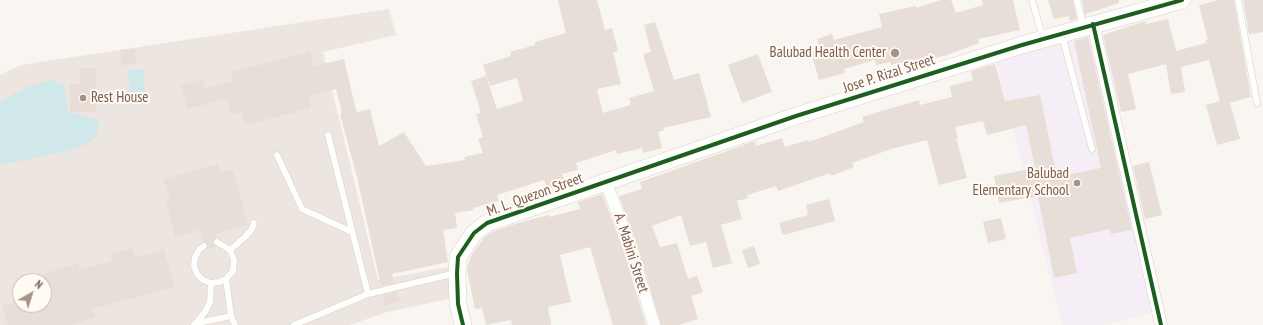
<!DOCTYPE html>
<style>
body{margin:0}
#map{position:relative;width:1263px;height:325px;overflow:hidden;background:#f9f5f0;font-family:"PT Sans Narrow",sans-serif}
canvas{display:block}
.north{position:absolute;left:12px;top:273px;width:40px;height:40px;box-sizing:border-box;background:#fffaf3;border:1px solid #cabbb1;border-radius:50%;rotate:39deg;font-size:11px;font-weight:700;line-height:16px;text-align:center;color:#7a5c4d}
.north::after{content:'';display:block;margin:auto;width:14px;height:18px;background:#a69286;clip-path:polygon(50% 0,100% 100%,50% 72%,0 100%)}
</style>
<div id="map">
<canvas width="1263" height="325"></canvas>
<div class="north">N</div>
</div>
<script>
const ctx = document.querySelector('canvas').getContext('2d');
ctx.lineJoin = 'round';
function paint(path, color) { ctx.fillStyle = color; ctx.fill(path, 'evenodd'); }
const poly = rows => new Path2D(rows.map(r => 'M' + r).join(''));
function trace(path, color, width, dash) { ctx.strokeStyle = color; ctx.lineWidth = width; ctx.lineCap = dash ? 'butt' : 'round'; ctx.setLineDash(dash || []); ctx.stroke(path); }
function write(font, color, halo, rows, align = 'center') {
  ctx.font = font + ' "PT Sans Narrow",sans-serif'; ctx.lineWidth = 4; ctx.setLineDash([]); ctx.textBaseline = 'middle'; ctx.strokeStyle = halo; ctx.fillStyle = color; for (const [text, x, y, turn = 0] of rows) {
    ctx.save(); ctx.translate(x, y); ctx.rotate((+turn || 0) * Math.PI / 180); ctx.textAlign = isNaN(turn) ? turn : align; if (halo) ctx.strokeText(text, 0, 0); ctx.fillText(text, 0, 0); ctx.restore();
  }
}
paint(poly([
 [389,9,396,35,323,52,378,280,448,267,453,298,387,312,350,325,0,325,0,75,21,65],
 [20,281,44,281,44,305,20,305]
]), '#ede5e0');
paint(poly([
 [1093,31,1156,312,1103,325,1062,325,994,55]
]), '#f6eef6');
paint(poly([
 [144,69,145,99,130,100,128,70],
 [50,80,64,84,68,112,98,120,99,127,96,137,88,143,68,151,0,165,0,101,28,87]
]), '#d0e8ea');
paint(poly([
 [558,0,597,0,605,30,612,28,618,51,613,52,621,84,597,89,603,113,631,105,629,98,654,91,643,54,651,52,644,25,655,22,674,80,699,73,711,117,663,128,664,130,658,132,662,148,643,153,642,148,617,154,616,150,576,163,578,170,562,174,566,183,548,189,544,180,497,195,499,201,473,208,474,210,455,213,457,228,443,230,448,262,392,274,395,283,381,286,357,177,340,114,342,113,336,89,308,96,311,108,245,125,241,112,231,114,227,99,187,109,181,85,203,79,205,88,233,81,231,72,310,52,314,66,344,59,356,110,358,112,370,109,379,146,404,132,426,166,465,160,464,157,483,153,478,139,483,137,476,114,481,113,471,81,486,76,497,109,523,101,517,78,490,86,483,65,511,56,510,52,535,45,535,42,566,33],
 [941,0,951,0,956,13,983,5,982,0,1013,0,1020,30,978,39,979,43,944,56,908,63,907,61,891,65,890,62,876,65,875,60,844,69,845,73,819,80,811,52,820,50,817,39,832,34,834,40,882,27,879,14,916,6,916,8],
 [1048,0,1073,0,1077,19,1070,21,1069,16,1054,19],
 [1082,0,1119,0,1119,3,1086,14,1085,17],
 [1219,0,1234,0,1251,97,1230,103,1240,139,1217,145,1206,105,1220,101,1209,60,1181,67,1185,92,1171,94,1166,64,1128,74,1136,109,1121,112,1103,35,1145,21,1146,24,1168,19,1176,51,1206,43,1206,40,1208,40,1199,5],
 [1243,0,1263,0,1263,32,1249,34],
 [1088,37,1132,230,1111,234,1110,229,1070,238,1077,273,1054,278,1038,196,999,203,994,176,1035,168,1026,125,987,135,983,121,955,127,958,138,956,138,967,178,939,185,927,140,891,149,852,163,854,167,831,176,830,173,778,191,776,186,747,195,748,198,737,201,742,219,721,225,732,263,713,268,706,242,690,246,681,215,652,226,660,247,677,243,688,279,697,276,703,292,691,296,698,319,679,325,661,325,637,244,619,196,642,189,640,182,755,141,756,146,782,138,785,147,808,140,809,142,864,122,862,117,919,100,920,105,952,97,950,86,973,80,971,71,995,64,1005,101,1040,95,1057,177,1101,168,1074,41],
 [135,49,136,64,121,65,120,50],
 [758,54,772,92,742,103,728,65],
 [80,68,96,68,96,112,70,112,69,84,81,84],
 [1149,162,1162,215,1145,219,1133,166],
 [218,164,220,173,233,169,248,225,215,234,216,238,213,242,216,247,207,249,208,245,203,242,200,230,175,237,166,202,170,201,164,179],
 [602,194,623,248,646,325,613,325,590,247,560,255,571,302,548,307,551,325,512,325,511,320,486,325,482,308,475,309,467,269,471,256,484,238,492,232,518,223,549,215,549,217,580,209,578,202],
 [829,199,835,221,783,235,779,223,808,215,806,205],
 [1001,218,1006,239,988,243,983,222],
 [754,246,760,264,748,268,742,250],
 [132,248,135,258,164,249,175,287,92,309,95,317,71,325,8,325,2,306,20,301,20,305,44,305,44,274,78,263,80,270,112,261,110,254],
 [397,292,400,301,385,306,383,295]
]), '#e6ded7');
const lane = poly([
 [1032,0,1043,38],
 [1077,0,1083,26],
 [1238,0,1257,103],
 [1062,35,1092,149],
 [328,135,368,294],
 [277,155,302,209,352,232],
 [204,246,199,250,195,257,194,266,197,274,203,280,211,283,219,282,226,279,233,271,234,260,230,250,217,242],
 [230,250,245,237,252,229,254,223],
 [226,279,231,316,235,325],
 [198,323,231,316],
 [194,325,205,312,210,302,211,283],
 [294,325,368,294,456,273]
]);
const street = poly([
 [1093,24,1161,325],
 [606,182,630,246,654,325]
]);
const secondary = poly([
 [463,325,458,304,457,273,458,257,474,233,487,223,796,116,1022,45,1182,0]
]);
trace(lane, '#d7d1cb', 7);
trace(street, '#d7d1cb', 13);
trace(secondary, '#d9d2cb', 18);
trace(lane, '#fefefd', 6);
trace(street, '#fefefd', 12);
trace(secondary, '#fefefd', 17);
trace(poly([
 [1093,24,1161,325],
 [463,325,458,304,457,273,458,257,474,233,487,223,796,116,1022,45,1182,0]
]), '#1b5e20', 4);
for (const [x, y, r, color] of [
 [895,53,5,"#a69286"],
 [83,98,4,"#a69286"],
 [1077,183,4,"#a69286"]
]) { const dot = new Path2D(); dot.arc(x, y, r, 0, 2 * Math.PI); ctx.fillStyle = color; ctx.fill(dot); trace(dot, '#fffaf3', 1.5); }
write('15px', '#7a5c4d', '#fffaf3', [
 ["Balubad Health Center",886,53],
 ["Rest House",91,98,"left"],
 ["Balubad",1069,174],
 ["Elementary School",1069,191]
], 'right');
write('15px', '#7a5c4d', '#fffaf3', [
 ["Jose P. Rizal Street",889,74,-18],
 ["M. L. Quezon Street",535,195,-20],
 ["A. Mabini Street",631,253,72]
]);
</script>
